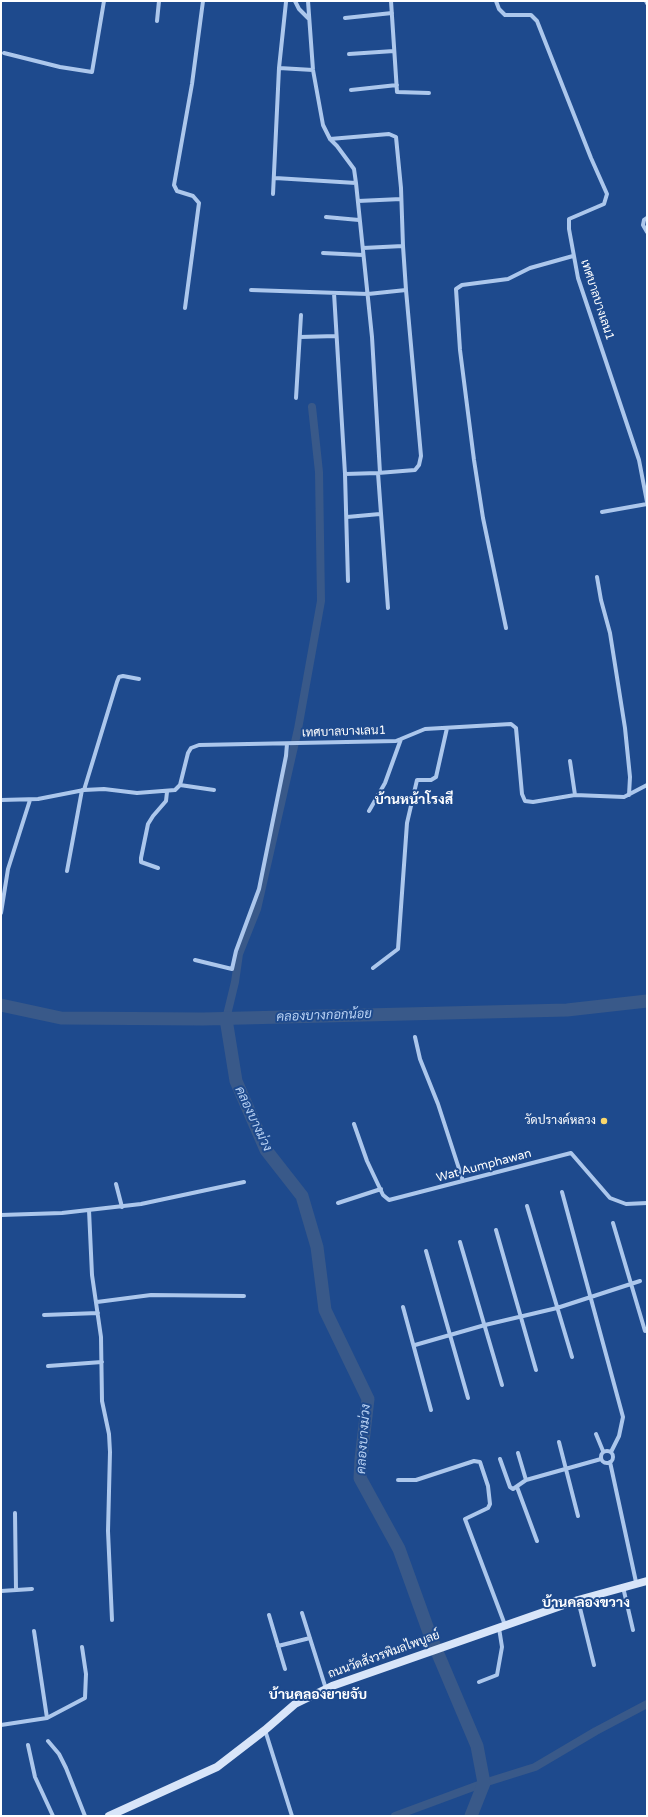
<!DOCTYPE html>
<meta charset="utf-8">
<style>
body{margin:0}
#map{position:relative;width:648px;height:1817px;overflow:hidden;background:#1e4a8d;font-family:"Varela Round",sans-serif}
canvas{display:block}
.frame{position:absolute;inset:0;border:2px solid #fff;pointer-events:none}
</style>
<div id="map">
<canvas width="648" height="1817"></canvas>
<div class="frame"></div>
</div>
<script>
const ctx = document.querySelector('canvas').getContext('2d');
ctx.lineJoin = 'round';
const poly = rows => new Path2D(rows.map(r => 'M' + r).join(''));
function trace(path, color, width, dash) { ctx.strokeStyle = color; ctx.lineWidth = width; ctx.lineCap = dash ? 'butt' : 'round'; ctx.setLineDash(dash || []); ctx.stroke(path); }
function write(font, color, halo, rows, align = 'center') {
  ctx.font = font + ' "Varela Round",Sarabun,sans-serif'; ctx.lineWidth = 4; ctx.setLineDash([]); ctx.textBaseline = 'middle'; ctx.strokeStyle = halo; ctx.fillStyle = color; for (const [text, x, y, turn = 0] of rows) {
    ctx.save(); ctx.translate(x, y); ctx.rotate((+turn || 0) * Math.PI / 180); ctx.textAlign = isNaN(turn) ? turn : align; if (halo) ctx.strokeText(text, 0, 0); ctx.fillText(text, 0, 0); ctx.restore();
  }
}
trace(poly([
 [226,1019,235,982,239,954,257,909,298,729,321,601,319,472,312,407],
 [395,1816,484,1783,535,1767,596,1731,647,1704]
]), '#395989', 8);
trace(poly([
 [1,1005,61,1018,203,1019,567,1010,647,1001],
 [226,1019,236,1081,266,1150,302,1196,317,1247,325,1310,368,1399,361,1459,360,1478,399,1549,430,1635,477,1746,484,1783,471,1816]
]), '#395989', 13);
trace(poly([
 [295,1,299,9,308,18],
 [308,1,313,70,323,125,330,139,337,146,354,169,356,183,372,337,380,473],
 [391,1,397,92,429,93],
 [496,1,499,9,505,15,531,15,537,21,591,158,607,194,604,204,569,219,569,229,578,278,639,460,647,502],
 [646,1,647,3],
 [345,18,392,13],
 [157,21,159,1],
 [4,53,60,67,92,72,104,1],
 [349,54,394,51],
 [279,68,313,70],
 [351,90,397,85],
 [275,178,356,183],
 [273,194,279,68,286,2],
 [358,201,401,199],
 [326,217,359,220],
 [647,218,644,220,643,225,647,232],
 [363,248,403,246],
 [323,253,363,255],
 [251,290,368,294,406,290,403,246,401,188,396,137,389,134,330,139],
 [334,293,345,474,378,473,415,470,419,465,421,456,406,290],
 [185,308,199,203,193,196,177,191,174,185,192,84,203,1],
 [300,337,336,336],
 [296,398,301,315],
 [378,473,388,608],
 [345,474,348,581],
 [602,512,647,504],
 [347,517,380,514],
 [597,577,601,600,610,633,625,728,630,777,629,795],
 [506,628,483,518,474,460,460,350,456,289,462,285,508,279,530,268,573,256],
 [570,761,575,795],
 [180,785,214,790],
 [84,790,117,682,119,677,123,676,139,679],
 [1,800,38,799,84,790,104,789,137,793,175,790,180,785,188,753,191,748,199,745,396,741,425,729,511,724,516,728,522,794,525,801,533,802,575,795,624,797,647,785],
 [369,811,385,783,401,739],
 [158,868,141,862,141,858,148,824,153,816,166,801,167,792],
 [67,871,82,790],
 [1,913,8,869,30,800],
 [195,960,232,969,236,951,259,889,286,756,287,744],
 [373,968,398,949,407,823,417,780,431,780,436,777,447,728],
 [415,1037,420,1059,438,1104,463,1181],
 [354,1124,367,1161,383,1195,389,1200,571,1153,610,1198,626,1204,647,1203],
 [116,1184,122,1207],
 [562,1192,623,1417,619,1436,611,1452],
 [338,1203,381,1189],
 [527,1206,572,1357],
 [89,1210,92,1275,101,1337,102,1401,109,1434,110,1452,108,1531,112,1620],
 [1,1215,62,1213,141,1204,244,1182],
 [613,1223,645,1331],
 [496,1230,536,1370],
 [460,1242,502,1385],
 [426,1251,468,1398],
 [97,1302,151,1295,244,1296],
 [403,1307,431,1410],
 [44,1315,98,1313],
 [415,1345,485,1325,557,1308,640,1281],
 [48,1366,102,1362],
 [596,1434,603,1451],
 [559,1442,578,1516],
 '601 1457a6 6 0 1 1 12 0a6 6 0 1 1-12 0Z',
 [518,1453,526,1480],
 [500,1459,510,1487,513,1489,526,1480,601,1459],
 [610,1462,636,1582],
 [398,1480,416,1480,474,1461,480,1462,488,1486,490,1504,488,1508,465,1519,505,1625],
 [517,1487,537,1541],
 [15,1513,16,1590],
 [623,1587,633,1630],
 [1,1591,32,1589],
 [578,1600,594,1665],
 [302,1613,326,1689],
 [269,1615,285,1669],
 [34,1631,47,1718],
 [278,1646,310,1638],
 [479,1682,497,1675,502,1647,499,1628],
 [1,1725,47,1718,85,1698,86,1674,82,1647],
 [265,1730,292,1816],
 [48,1741,59,1754,66,1768,85,1816],
 [28,1745,35,1777,53,1816]
]), '#acc7ec', 4);
trace(poly([
 [109,1816,217,1767,265,1730,295,1704,332,1686,578,1600,647,1581]
]), '#d8e5f9', 8);
for (const [x, y, r, color] of [
 [604,1121,4,"#fbd76b"]
]) { const dot = new Path2D(); dot.arc(x, y, r, 0, 2 * Math.PI); ctx.fillStyle = color; ctx.fill(dot); trace(dot, '#1e4a8d', 1.5); }
write('12px', '#fff', '#1e4a8d', [
 ["เทศบาลบางเลน1",597,300,72],
 ["เทศบาลบางเลน1",344,732,-2],
 ["Wat Aumphawan",484,1166,-15],
 ["ถนนวัดสังวรพิมลไพบูลย์",384,1655,-20]
]);
write('12px', '#fff', '#1e4a8d', [
 ["วัดปรางค์หลวง",596,1121]
], 'right');
write('italic 13px', '#b8d1f3', '#1e4a8d', [
 ["คลองบางกอกน้อย",324,1016,-2],
 ["คลองบางม่วง",253,1119,65],
 ["คลองบางม่วง",364,1439,-86]
]);
write('bold 14px', '#fff', '#1e4a8d', [
 ["บ้านหน้าโรงสี",414,800],
 ["บ้านคลองขวาง",586,1603],
 ["บ้านคลองยายจับ",318,1695]
]);
</script>
